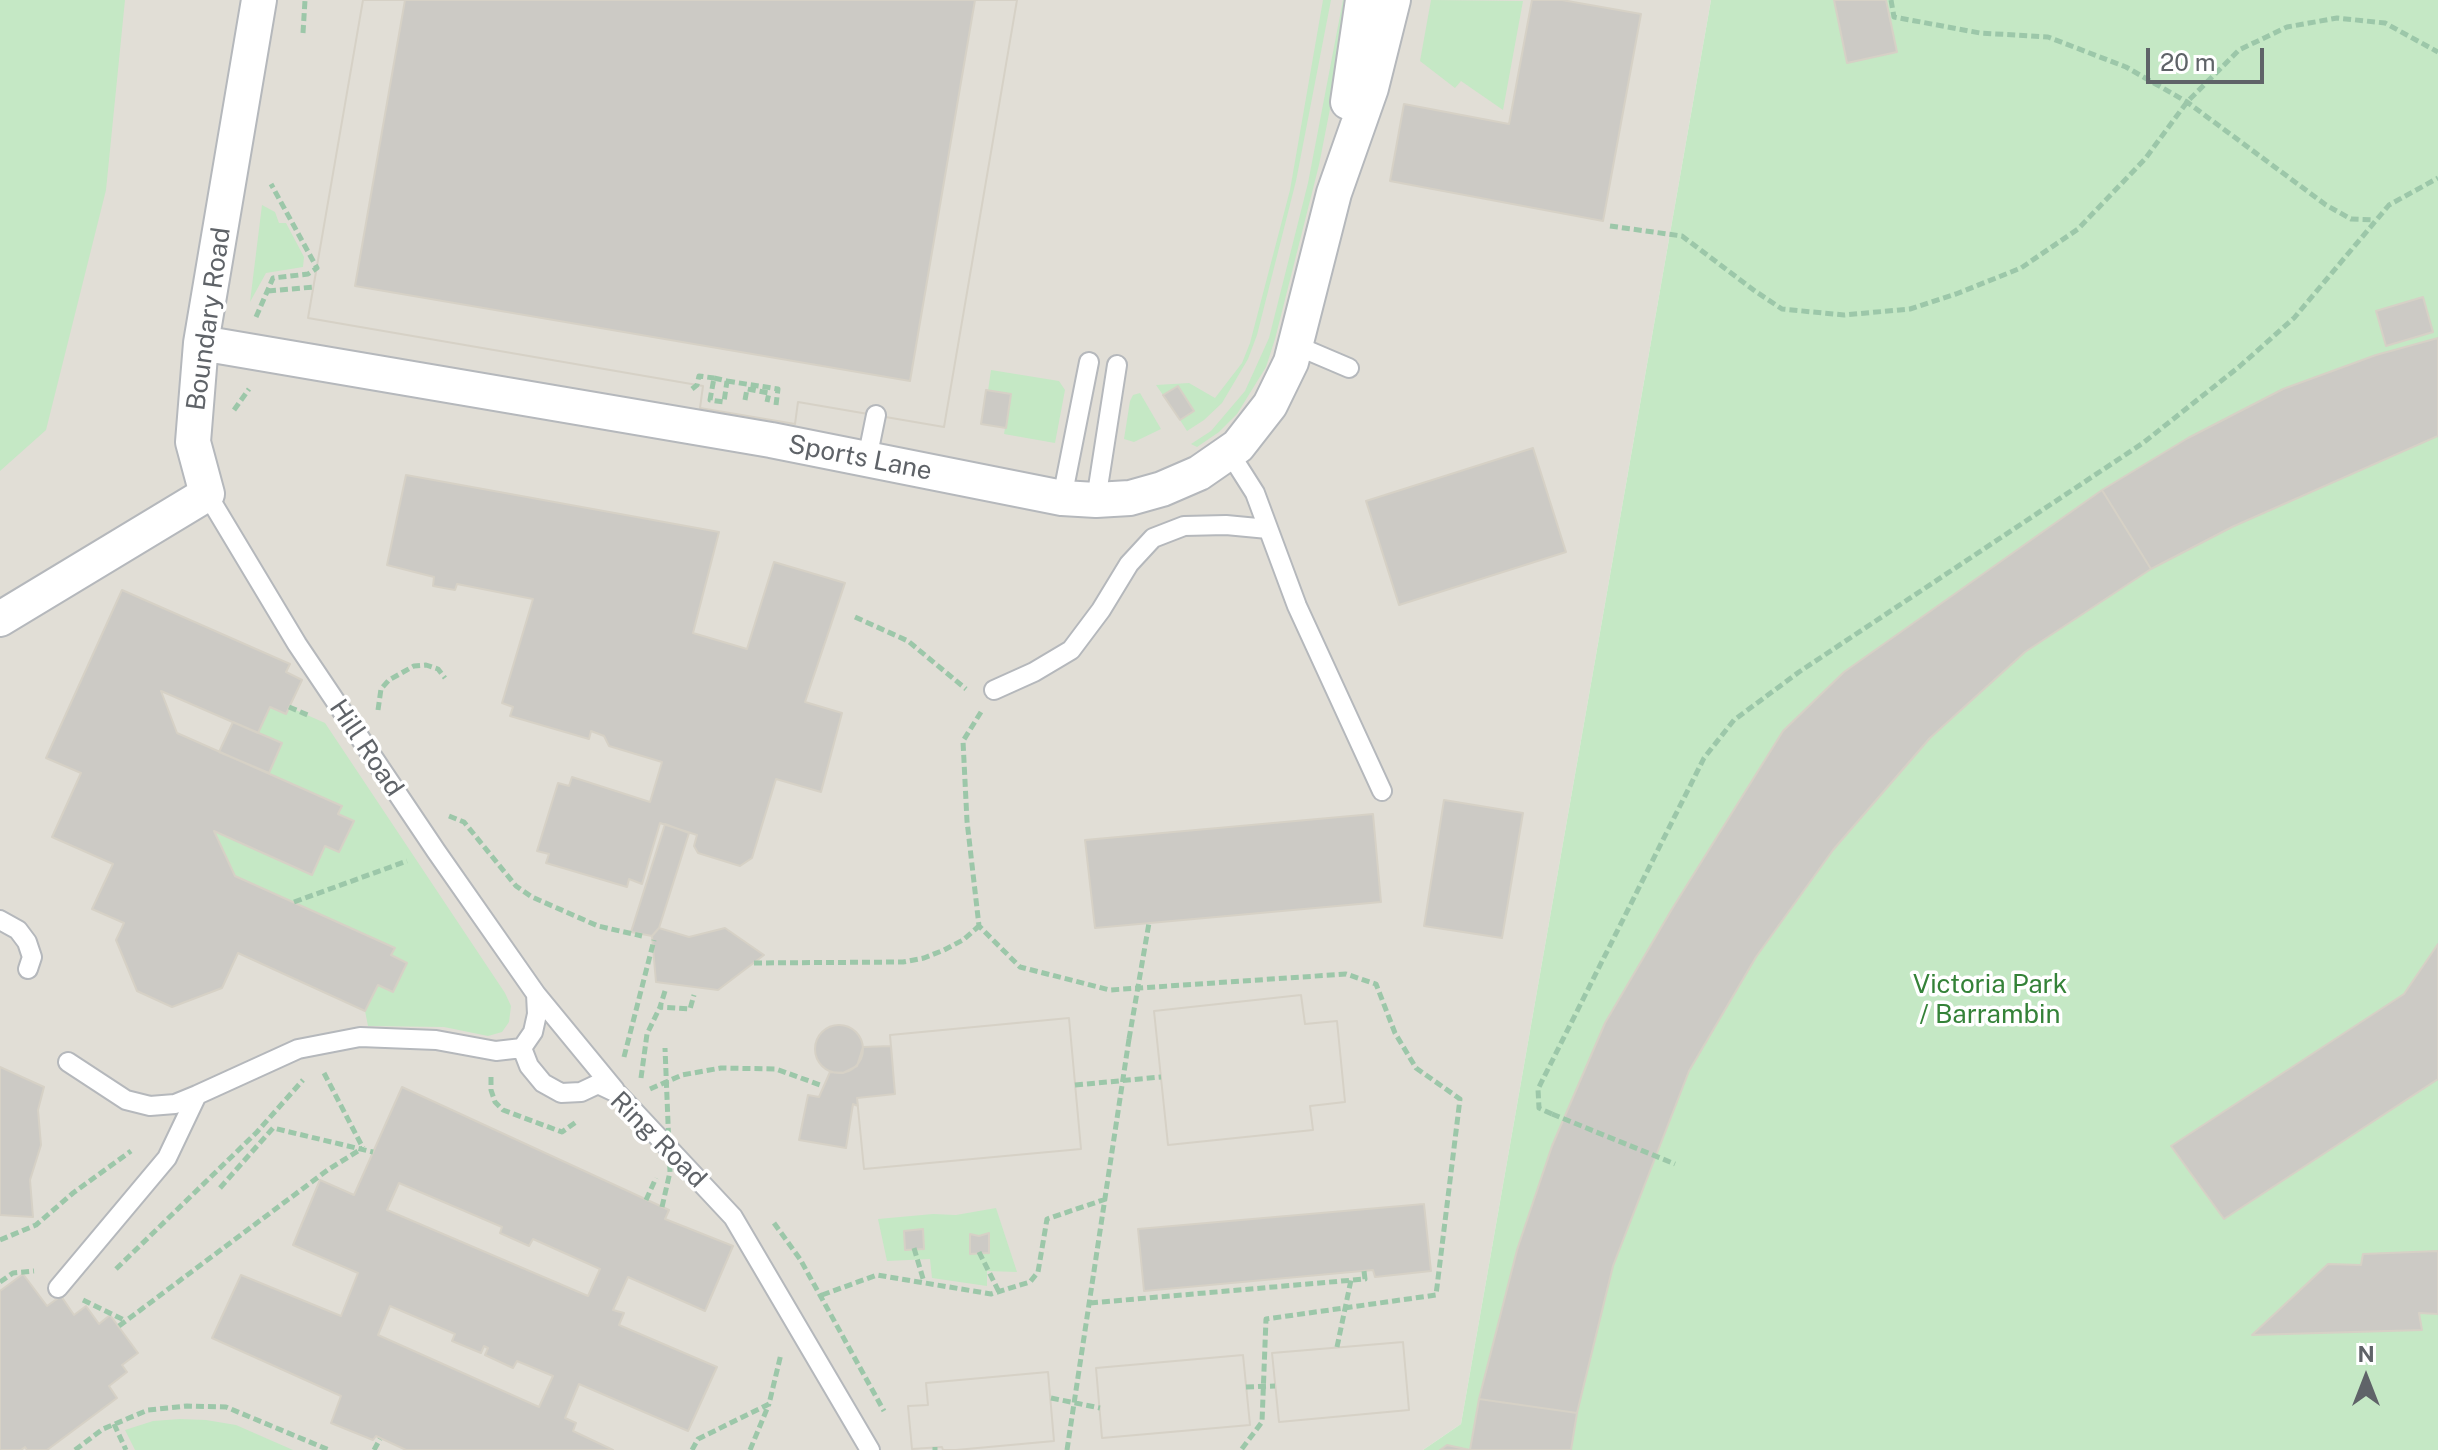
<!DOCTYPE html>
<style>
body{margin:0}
#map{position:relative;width:2438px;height:1450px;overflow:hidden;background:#f1efe8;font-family:"Public Sans",sans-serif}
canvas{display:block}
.north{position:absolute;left:2326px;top:1338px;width:80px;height:80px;-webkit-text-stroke:6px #fff;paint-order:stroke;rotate:0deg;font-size:22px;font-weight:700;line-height:32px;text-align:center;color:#5f6368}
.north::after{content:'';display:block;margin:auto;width:28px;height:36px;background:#5f6368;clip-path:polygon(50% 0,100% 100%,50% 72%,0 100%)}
.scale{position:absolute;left:2146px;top:48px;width:118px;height:36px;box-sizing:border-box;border:4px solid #5f6368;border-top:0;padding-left:10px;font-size:24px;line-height:28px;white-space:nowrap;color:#5f6368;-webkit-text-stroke:6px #fff;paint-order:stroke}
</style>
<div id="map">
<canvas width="2438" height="1450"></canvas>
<div class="north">N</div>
<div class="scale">20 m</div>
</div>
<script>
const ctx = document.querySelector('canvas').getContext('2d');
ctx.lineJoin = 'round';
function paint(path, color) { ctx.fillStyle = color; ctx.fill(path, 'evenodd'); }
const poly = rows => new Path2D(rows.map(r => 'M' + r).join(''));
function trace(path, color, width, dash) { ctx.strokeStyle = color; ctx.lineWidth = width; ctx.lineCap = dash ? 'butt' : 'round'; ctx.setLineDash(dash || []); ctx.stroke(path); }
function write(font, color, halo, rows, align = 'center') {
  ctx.font = font + ' "Public Sans",sans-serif'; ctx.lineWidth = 7; ctx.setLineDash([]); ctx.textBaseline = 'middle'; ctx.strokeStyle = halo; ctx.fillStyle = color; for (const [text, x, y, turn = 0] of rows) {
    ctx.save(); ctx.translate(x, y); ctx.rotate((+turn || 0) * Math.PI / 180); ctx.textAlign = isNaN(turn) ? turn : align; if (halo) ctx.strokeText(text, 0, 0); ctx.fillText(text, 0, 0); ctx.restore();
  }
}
paint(poly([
 [0,0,1711,0,1461,1424,1423,1450,0,1450]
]), '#e1ded6');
paint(poly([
 [0,0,125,0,106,190,46,430,0,471],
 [1323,0,1331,0,1296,181,1257,335,1248,359,1222,403,1204,420,1187,431,1180,420,1194,410,1178,386,1163,395,1156,385,1189,383,1215,398,1242,363,1250,343,1290,190],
 [1343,0,1348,0,1348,17,1319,165,1275,339,1266,367,1237,414,1219,432,1197,447,1191,444,1211,431,1245,391,1269,338,1308,183],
 [1431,0,1523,1,1503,110,1461,81,1455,88,1420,61],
 [1711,0,2438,0,2438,1450,1423,1450,1461,1424],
 [262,205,275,212,279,223,286,223,304,257,303,267,266,273,250,302],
 [991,370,1059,381,1065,390,1055,443,1004,434,1011,394,988,391],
 [1140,393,1161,429,1134,442,1124,439,1130,401,1133,395],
 [270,707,286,714,289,707,325,723,505,993,511,1006,509,1022,502,1032,488,1036,444,1027,368,1026,365,1011,378,985,393,992,406,963,391,955,394,947,235,876,214,831,312,875,325,846,340,851,353,821,338,814,341,806,269,773,282,743,258,733],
 [996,1208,1017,1272,987,1271,987,1286,932,1278,930,1259,887,1261,878,1219,933,1214,956,1215],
 [180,1419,206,1420,236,1425,293,1450,135,1450,125,1430,153,1421]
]), '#c5e8c5');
const building = poly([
 [363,0,1017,0,944,427,798,402,795,424,700,408,703,386,308,318,363,0],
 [363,0,405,0,355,286,910,381,975,0,1017,0,944,427,798,402,795,424,700,408,703,386,308,318,363,0],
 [1532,0,1562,0,1641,14,1603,221,1390,181,1404,104,1509,124,1532,0],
 [1834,0,1886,0,1897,52,1847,63,1834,0],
 [2423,297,2433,332,2386,346,2376,311,2423,297],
 [2438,338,2438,436,2232,527,2151,569,2102,490,2188,438,2283,389,2376,355,2438,338],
 [1178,386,1194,411,1180,420,1163,395,1178,386],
 [986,390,1011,394,1006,428,981,424,986,390],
 [1533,448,1566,552,1399,605,1366,501,1533,448],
 [406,475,719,532,693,633,747,649,774,562,845,583,805,702,842,713,821,792,776,779,752,858,740,866,698,853,694,846,697,835,660,823,642,884,629,879,627,887,546,863,549,854,537,851,558,783,569,786,572,777,650,802,662,762,609,746,604,736,591,731,589,739,510,716,513,707,502,703,533,599,457,584,455,590,433,586,434,577,387,565,406,475],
 [2102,490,2151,569,2025,652,1930,738,1833,850,1756,957,1689,1071,1613,1266,1577,1413,1479,1399,1517,1250,1552,1146,1605,1023,1672,909,1783,731,1844,672,2102,490],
 [122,590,290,664,286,672,302,680,286,714,270,707,258,733,161,691,177,733,342,806,338,814,354,821,339,852,325,846,312,875,214,831,235,876,395,948,391,955,407,963,393,992,378,985,365,1011,238,953,222,988,172,1007,137,991,116,940,124,923,92,909,113,864,52,837,81,773,46,758,122,590],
 [233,722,282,743,269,773,219,752,233,722],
 [1444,800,1523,813,1502,938,1424,926,1444,800],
 [1373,814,1381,902,1095,928,1085,840,1373,814],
 [665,824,689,833,659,928,652,936,631,932,665,824],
 [659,928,689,937,725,928,764,955,718,990,656,982,652,936,659,928],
 [2438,944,2438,1079,2224,1219,2171,1146,2404,994,2438,944],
 [1301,995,1305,1024,1337,1021,1345,1102,1310,1106,1313,1130,1168,1145,1154,1011,1301,995],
 [1301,995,1305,1024,1337,1021,1345,1102,1310,1106,1313,1130,1168,1145,1154,1011,1301,995],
 [1069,1018,1081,1149,864,1169,857,1098,895,1094,890,1035,1069,1018],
 [1069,1018,1081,1149,864,1169,857,1098,895,1094,890,1035,1069,1018],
 '815 1049a24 24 0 1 1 48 0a24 24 0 1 1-48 0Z',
 [891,1046,895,1094,857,1098,858,1106,853,1104,846,1148,799,1140,808,1095,819,1097,830,1072,843,1073,857,1066,863,1047,891,1046],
 [0,1067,44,1087,38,1110,41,1145,30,1180,33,1217,0,1215,0,1067],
 [402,1087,669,1210,665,1219,733,1246,705,1311,628,1277,613,1310,624,1313,619,1325,717,1367,688,1431,579,1384,565,1418,576,1423,573,1431,613,1450,406,1450,376,1436,373,1440,331,1423,341,1396,212,1338,241,1275,341,1316,358,1273,293,1245,320,1180,354,1195,402,1087],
 [399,1183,502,1227,500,1233,529,1246,533,1239,600,1269,588,1296,387,1210,399,1183],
 [390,1306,455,1334,452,1341,481,1353,484,1346,488,1348,485,1355,513,1368,517,1361,553,1376,539,1407,378,1335,390,1306],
 [1424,1204,1431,1271,1375,1277,1373,1270,1144,1291,1138,1229,1424,1204],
 [923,1229,924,1249,905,1250,904,1231,923,1229],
 [989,1233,989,1253,970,1254,970,1234,979,1236,989,1233],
 [2438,1251,2438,1314,2419,1313,2422,1330,2252,1335,2328,1264,2361,1265,2363,1254,2438,1251],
 [23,1274,47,1306,61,1296,74,1315,86,1306,99,1324,110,1315,138,1353,122,1365,127,1372,109,1386,117,1398,47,1450,27,1450,25,1447,21,1450,0,1450,0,1291,23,1274],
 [1403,1342,1409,1410,1279,1422,1272,1353,1403,1342],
 [1403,1342,1409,1410,1279,1422,1272,1353,1403,1342],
 [1243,1355,1250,1425,1102,1438,1096,1368,1243,1355],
 [1243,1355,1250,1425,1102,1438,1096,1368,1243,1355],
 [1048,1372,1054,1441,956,1450,943,1450,942,1447,912,1449,908,1406,928,1405,926,1383,1048,1372],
 [1048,1372,1054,1441,956,1450,943,1450,942,1447,912,1449,908,1406,928,1405,926,1383,1048,1372],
 [1479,1399,1577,1413,1571,1450,1440,1450,1447,1445,1470,1450,1479,1399]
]);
paint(building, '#cccac5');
trace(building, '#d6d1c6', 2);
const lane = poly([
 [1295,345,1349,368],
 [1229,452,1255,493,1297,606,1382,791],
 [867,459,876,415],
 [207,494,297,644,436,851,536,994,537,1014,533,1032,522,1048],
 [1062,498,1089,362],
 [1096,500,1117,365],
 [994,690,1034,672,1071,650,1101,610,1129,564,1153,538,1184,526,1226,525,1268,529],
 [0,920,18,930,27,942,32,957,28,969],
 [536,994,615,1090],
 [522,1048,529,1066,543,1083,561,1093,581,1092,598,1084,617,1093,733,1217,870,1450],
 [68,1062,126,1100,150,1106,175,1104,197,1095,298,1049,360,1037,436,1040,496,1051,522,1048],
 [58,1288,167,1158,197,1095]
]);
const street = poly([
 [1348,102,1363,0],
 [201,343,771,440,1062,498,1096,500,1130,498,1162,489,1199,473,1238,446,1270,405,1291,362,1334,193,1371,88,1393,0],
 [0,619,207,494,193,442,201,343,259,0]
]);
trace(lane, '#b5b8bc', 22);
trace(street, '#b5b8bc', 38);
trace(poly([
 [1891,0,1894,17,1980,33,2048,37,2126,67,2187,102,2326,205,2351,219,2374,220],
 [303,33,305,0],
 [1610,226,1682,236,1755,291,1782,309,1844,315,1910,309,1956,294,2021,268,2078,229,2145,159,2187,102,2239,50,2287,27,2337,18,2385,23,2438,52],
 [268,291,314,287],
 [256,317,273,278,308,274,317,268,271,184],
 [714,378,727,381,724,402,710,400,714,378],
 [727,381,778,389,776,405],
 [692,389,697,385,699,376,714,378],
 [745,400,747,389,769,393,767,402],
 [234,410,249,389],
 [855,617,908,641,966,689],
 [289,707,310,716],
 [378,710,381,689,389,680,414,666,426,665,438,669,445,678],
 [981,712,963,741,967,821,979,926,1020,967,1110,990,1346,974,1376,984,1395,1033,1416,1068,1460,1099,1436,1295,1266,1319,1262,1422,1241,1450],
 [449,816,464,822,516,886,532,897,598,926,642,936],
 [294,902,407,861],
 [754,963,903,962,924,958,944,950,963,940,979,926],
 [665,991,660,1007,690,1009,694,995],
 [624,1057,654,940],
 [324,1073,363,1148],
 [491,1077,491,1090,495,1102,503,1110,562,1132,576,1122],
 [641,1078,647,1034,660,1007],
 [1075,1085,1161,1077],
 [650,1089,682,1075,721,1068,776,1069,823,1086],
 [1552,1114,1539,1108,1538,1089,1704,758,1734,720,1799,672,2143,443,2240,366,2294,318,2389,205,2438,178],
 [220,1188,273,1128,373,1152],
 [646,1200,656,1178],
 [774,1223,800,1259,884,1411],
 [0,1240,36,1225,73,1193,131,1151],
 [914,1248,924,1282],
 [979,1252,999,1292],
 [116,1269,257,1132,303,1080],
 [0,1282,13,1273,34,1271],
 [822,1295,877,1275,991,1294,1030,1282,1038,1272,1047,1219,1106,1199],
 [83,1300,126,1321],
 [1090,1303,1365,1279,1364,1271],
 [119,1326,329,1169,363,1148],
 [1051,1398,1100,1408],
 [114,1424,126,1450],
 [935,1447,935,1450],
 [75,1450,103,1429,148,1410,187,1406,226,1407,329,1450],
 [374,1450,380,1439],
 [692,1450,698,1439,769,1404,781,1354],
 [750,1450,769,1404],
 [1067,1450,1129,1039]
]), '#9cc7a9', 5, [8, 4]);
trace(lane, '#fff', 18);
trace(street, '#fff', 34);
trace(poly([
 [1129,1039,1149,923],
 [1552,1114,1675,1164],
 [662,1207,670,1172,665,1048],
 [1337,1347,1351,1280],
 [1246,1387,1275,1386]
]), '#9cc7a9', 5, [8, 4]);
write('26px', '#5f6368', '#fff', [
 ["Boundary Road",209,319,-82],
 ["Sports Lane",860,458,11],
 ["Hill Road",366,748,56],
 ["Ring Road",658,1140,45]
]);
write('26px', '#348238', '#fff', [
 ["Victoria Park",1990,985],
 ["/ Barrambin",1990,1015]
]);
</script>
